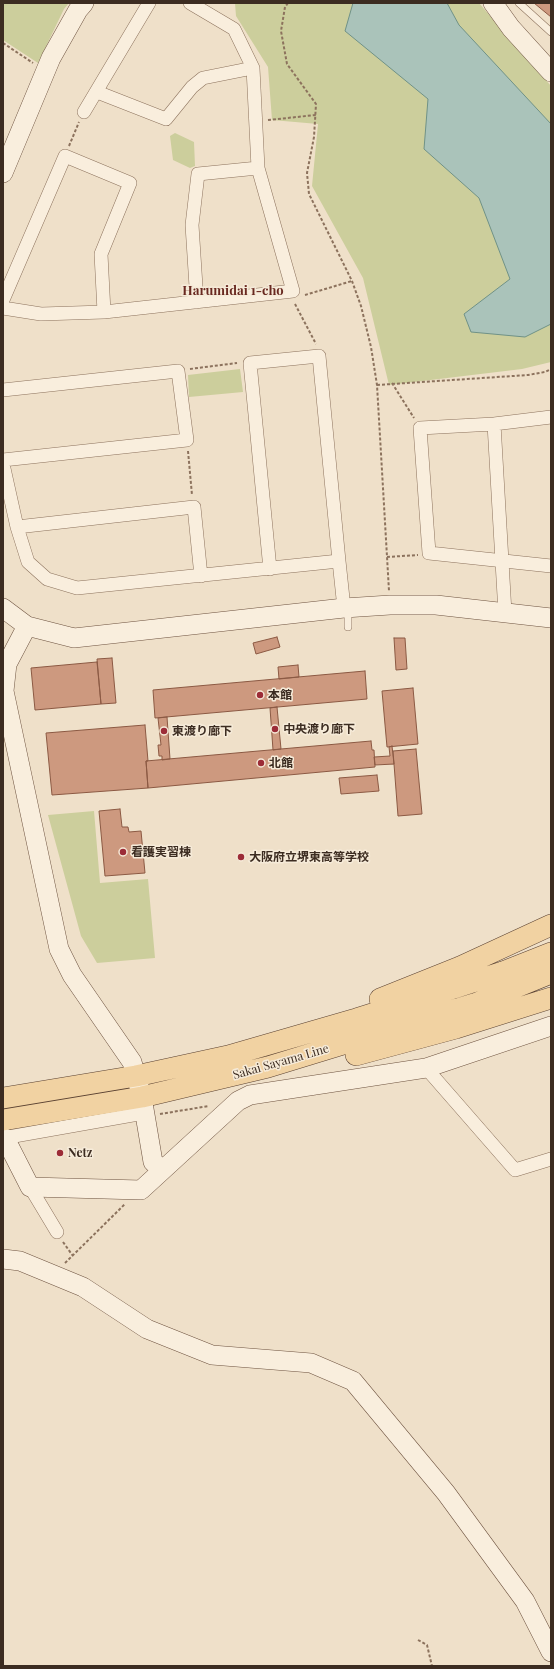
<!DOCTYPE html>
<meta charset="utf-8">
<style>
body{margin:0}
#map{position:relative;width:554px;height:1669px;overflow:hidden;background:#efe0c9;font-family:"Playfair Display",serif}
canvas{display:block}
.frame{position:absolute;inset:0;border:4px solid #3c2c21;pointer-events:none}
</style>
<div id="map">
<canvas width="554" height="1669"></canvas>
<div class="frame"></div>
</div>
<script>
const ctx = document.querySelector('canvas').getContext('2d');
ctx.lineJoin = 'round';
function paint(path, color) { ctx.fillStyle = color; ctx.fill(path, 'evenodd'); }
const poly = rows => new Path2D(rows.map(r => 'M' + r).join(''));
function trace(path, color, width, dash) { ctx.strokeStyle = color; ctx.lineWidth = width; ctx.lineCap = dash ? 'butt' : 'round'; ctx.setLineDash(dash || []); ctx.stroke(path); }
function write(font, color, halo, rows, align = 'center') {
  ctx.font = font + ' "Playfair Display","Noto Sans JP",serif'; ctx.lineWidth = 3; ctx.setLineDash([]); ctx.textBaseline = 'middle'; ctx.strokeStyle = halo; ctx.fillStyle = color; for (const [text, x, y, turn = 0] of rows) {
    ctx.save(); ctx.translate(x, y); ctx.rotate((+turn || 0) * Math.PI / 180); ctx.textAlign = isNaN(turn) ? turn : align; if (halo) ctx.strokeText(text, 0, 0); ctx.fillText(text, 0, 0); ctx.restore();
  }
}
paint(poly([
 [3,3,69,3,64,9,38,63,3,40],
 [235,3,479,3,551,86,551,362,522,369,389,385,363,278,312,186,318,124,272,120,268,67,236,16],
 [175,133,194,142,195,166,190,168,173,160,170,136],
 [240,369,243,392,189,397,188,375],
 [94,811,100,883,148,879,155,958,97,963,81,936,48,815]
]), '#ccce9c');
const water = poly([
 [353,3,447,3,459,25,551,124,551,324,525,337,471,332,464,314,510,279,479,198,424,149,428,99,345,31,353,3]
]);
paint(water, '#aac3ba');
trace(water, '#709287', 1);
const building = poly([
 [534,3,551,3,551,17,534,3],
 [277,637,280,647,256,654,253,643,277,637],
 [394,638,405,638,407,669,396,670,394,638],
 [112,658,116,703,101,704,97,659,112,658],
 [97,662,101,704,35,710,31,668,97,662],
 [298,665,299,677,279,679,278,667,298,665],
 [365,671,367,699,155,718,153,690,365,671],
 [413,688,418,744,387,747,382,691,413,688],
 [277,707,281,749,273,750,270,708,277,707],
 [167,717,170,759,162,760,162,756,159,756,158,745,161,745,158,718,167,717],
 [145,725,148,761,146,761,148,788,52,795,46,733,145,725],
 [371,741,372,750,374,750,375,767,148,788,146,761,371,741],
 [392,746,394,764,375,765,374,757,390,756,389,747,392,746],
 [416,749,422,814,398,816,393,751,416,749],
 [377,775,379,791,341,794,339,778,377,775],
 [120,809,122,827,128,827,129,832,141,831,145,873,105,876,99,811,120,809]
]);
paint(building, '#cd997f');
trace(building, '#8b5943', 1);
const lane = poly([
 [519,3,551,32],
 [348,608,348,627]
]);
const street = poly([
 [97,92,166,119,192,87,203,78,253,68],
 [84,112,149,3],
 [3,300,65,156,130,183,101,254,104,312],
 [197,302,192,225,198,174,258,168],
 [3,308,41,314,104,312,293,291,258,168,253,68,234,29,190,3],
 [3,390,178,371,187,440,3,460],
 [551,417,494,424,420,428,429,553,551,566],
 [494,424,505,613],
 [3,464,17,527,28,562,47,579,77,588,339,561,344,608],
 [17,527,194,507,201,576],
 [270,569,250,363,319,356,339,561],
 [426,1068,515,1170,551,1159],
 [3,1138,144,1113],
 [30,1187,57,1232]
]);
const secondary = poly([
 [493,3,511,28,551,72],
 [3,173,51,58,78,10,84,3],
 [3,608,27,626,74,638,344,608,390,605,436,605,551,618],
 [27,626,7,664,4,691,59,949,72,975,132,1062,142,1097,153,1162,162,1169],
 [5,1138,30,1187,141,1190,238,1101,250,1095,426,1068,551,1026],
 [3,1259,20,1261,83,1287,147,1329,212,1355,311,1363,353,1381,446,1493,525,1601,551,1652]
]);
const primary = poly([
 [380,999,460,967,551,925],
 [356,1055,456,1028,551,998],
 [3,1098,136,1076,228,1056,356,1019,451,989,503,972,551,953],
 [3,1120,142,1097,268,1067,477,1003,551,973]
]);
trace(lane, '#8c725d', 8);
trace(street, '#8c725d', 14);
trace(secondary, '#6e5340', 20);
trace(primary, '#5a4131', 22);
trace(poly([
 [288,3,285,7,281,31,287,64,316,104,314,137,307,173,309,194,352,281,361,306,371,347,377,385,389,591],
 [3,43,33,63],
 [268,120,316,115],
 [69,146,79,122],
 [305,295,352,281],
 [295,304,316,344],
 [190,369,237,363],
 [392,383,414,418],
 [377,385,528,375,545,372,551,369],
 [188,451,192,495],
 [387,557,418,555],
 [160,1114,209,1106],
 [63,1242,73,1256],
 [65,1263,125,1204],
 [418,1640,427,1645,432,1666]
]), '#8c725d', 2, [3, 2]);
trace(lane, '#f9eedd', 7);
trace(street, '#f9eedd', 13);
trace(secondary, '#f9eedd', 19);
trace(primary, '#f1d2a2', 21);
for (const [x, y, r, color] of [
 [260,695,4,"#9c2c37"],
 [275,729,4,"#9c2c37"],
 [164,731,4,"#9c2c37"],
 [261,763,4,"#9c2c37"],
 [123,852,4,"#9c2c37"],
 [241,857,4,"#9c2c37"],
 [60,1153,4,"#9c2c37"]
]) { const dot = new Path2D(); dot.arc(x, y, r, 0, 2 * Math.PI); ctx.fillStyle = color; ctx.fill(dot); trace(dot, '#f6ebd9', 1.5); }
write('bold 12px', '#3c2c21', '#f6ebd9', [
 ["本館",268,695],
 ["中央渡り廊下",283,729],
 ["東渡り廊下",172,731],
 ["北館",269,763],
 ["看護実習棟",131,852],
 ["大阪府立堺東高等学校",249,857],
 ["Netz",68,1153]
], 'left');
write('12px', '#3c2c21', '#f6ebd9', [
 ["Sakai Sayama Line",281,1062,-16]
]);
write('bold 13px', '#692920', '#f6ebd9', [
 ["Harumidai 1-cho",233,291]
]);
</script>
